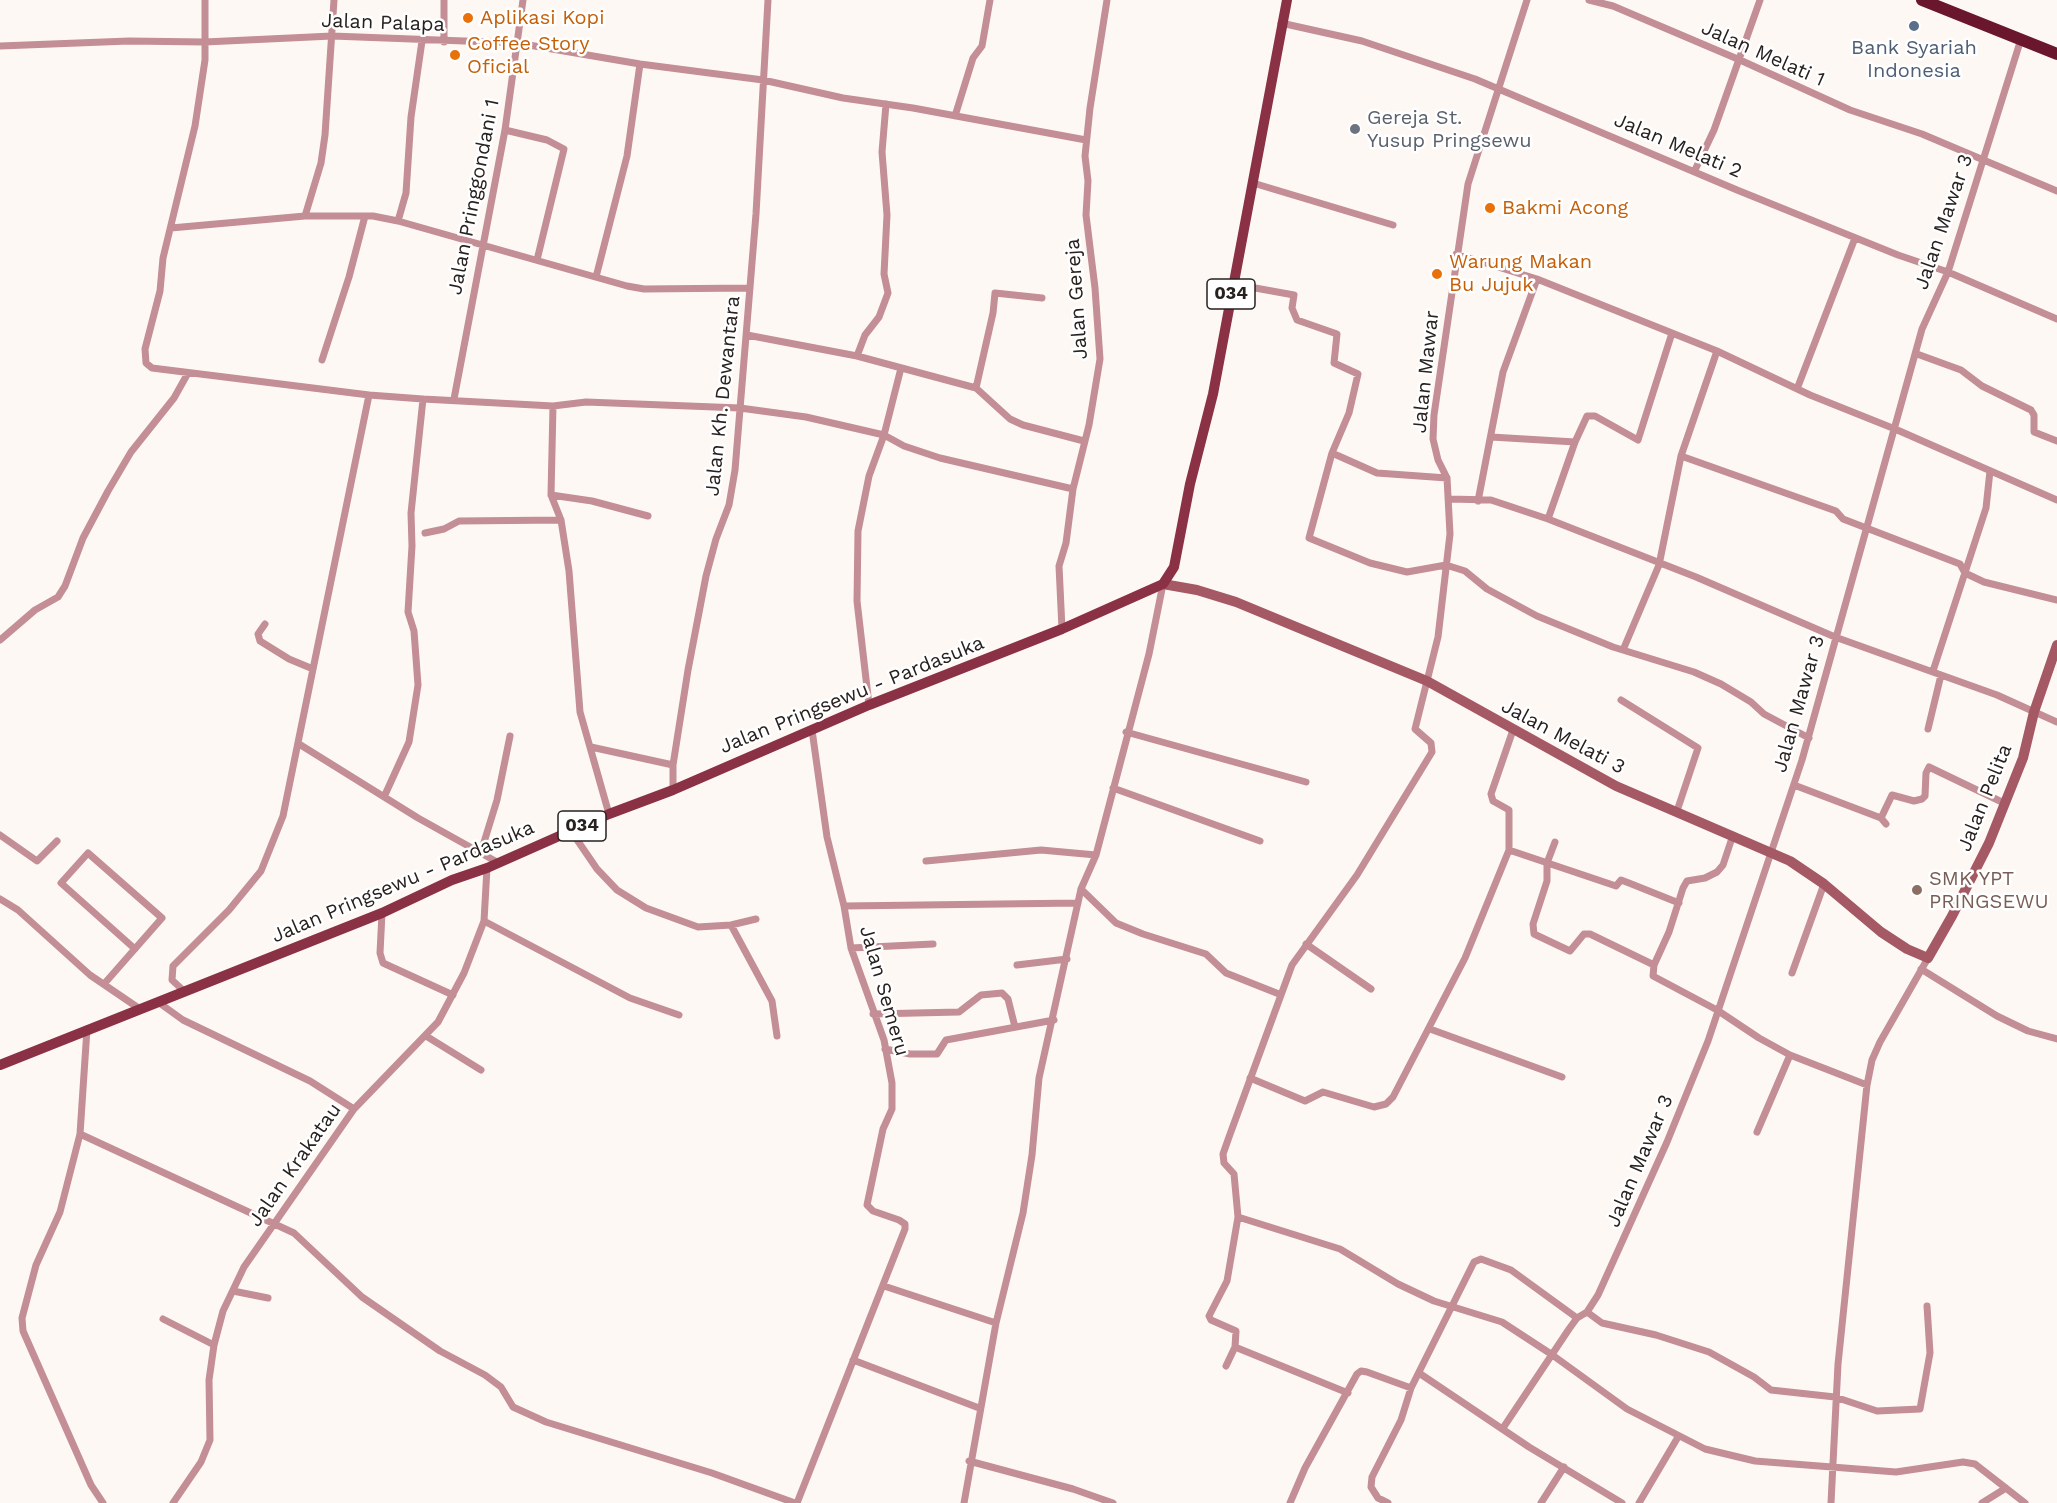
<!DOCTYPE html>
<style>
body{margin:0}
canvas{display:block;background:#fdf8f4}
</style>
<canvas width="2057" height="1503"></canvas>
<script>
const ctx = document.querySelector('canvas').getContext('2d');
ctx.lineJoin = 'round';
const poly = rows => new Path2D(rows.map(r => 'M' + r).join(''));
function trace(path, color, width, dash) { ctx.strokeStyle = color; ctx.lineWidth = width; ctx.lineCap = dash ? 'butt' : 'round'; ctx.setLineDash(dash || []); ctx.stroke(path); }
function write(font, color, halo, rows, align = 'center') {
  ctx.font = font + ' "Work Sans",sans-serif'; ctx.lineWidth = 5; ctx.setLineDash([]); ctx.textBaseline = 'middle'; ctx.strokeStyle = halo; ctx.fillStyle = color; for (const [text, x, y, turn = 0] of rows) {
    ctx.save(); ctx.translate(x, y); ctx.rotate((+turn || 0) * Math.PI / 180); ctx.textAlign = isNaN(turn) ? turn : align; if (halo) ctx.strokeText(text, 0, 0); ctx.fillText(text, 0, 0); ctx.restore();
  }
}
trace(poly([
 [205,0,205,60,195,126,163,258,160,291,145,349,146,363,152,368,369,395,423,399,553,406,586,402,740,408,806,417,884,435,904,446,940,458,1073,489],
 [444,0,444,42],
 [1589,0,1613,6,1740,60,1850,110,1922,134,2057,191],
 [1281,23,1362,41,1475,79,1737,190,1898,255,1948,272,2057,319],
 [0,46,129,41,205,42,332,36,517,43,640,64,763,80,843,98,913,108,1086,140],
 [955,116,973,58,982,46,990,0],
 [505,130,547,140,564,149,537,260],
 [1695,170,1714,130,1760,0],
 [1253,183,1393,225],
 [305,216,321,163,325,135,334,0],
 [398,221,406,193,411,117,422,41],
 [171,228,305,216,373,216,398,221,627,286,644,289,750,288],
 [1456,254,1537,279,1717,351,1810,395,1895,429,2057,500],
 [596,277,627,156,640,64],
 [1233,284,1294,295,1292,308,1297,320,1337,334,1334,363,1358,374,1349,413,1332,453,1309,538,1370,563,1407,572,1446,565,1465,571,1487,589,1537,616,1613,647,1694,672,1721,684,1751,702,1764,714,1809,738],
 [747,335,857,356,976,388,1010,419,1023,425,1084,441],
 [1917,354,1961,370,1982,386,2031,410,2034,415,2034,432,2057,441],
 [857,356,865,335,879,317,888,293,884,274,887,215,882,152,886,104],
 [322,360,349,277,365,216],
 [976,388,993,313,995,293,1042,298],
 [1797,389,1855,238],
 [454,399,505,130,523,0],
 [553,406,551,495,561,520,569,571,580,712,609,814],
 [1491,437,1575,442],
 [1332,453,1377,473,1447,478],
 [1681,456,1836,511,1843,519,1960,564,1965,573,1984,582,2057,600],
 [551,495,592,501,648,516],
 [1450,499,1491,500,1548,519,1696,577,1835,637,1997,695,2057,722],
 [1478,501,1503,372,1537,279],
 [1548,519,1575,442,1587,416,1595,416,1638,440,1672,333],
 [425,533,444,529,459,521,561,520],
 [265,624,258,634,260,641,289,659,313,669],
 [1062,629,1059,566,1066,543,1073,489,1089,425,1100,359,1095,288,1086,215,1088,181,1085,156,1090,108,1107,0],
 [0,640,35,610,58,597,65,586,83,538,108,491,131,452,174,398,188,373],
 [1623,650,1659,565,1681,456,1717,351],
 [1933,671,1986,508,1990,471],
 [1621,700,1698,748,1677,811],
 [869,705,857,601,858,531,869,476,884,435,901,368],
 [1928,729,1941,675],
 [1126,732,1306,782],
 [299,744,418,818,497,862],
 [591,747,673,765],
 [1794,785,1881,818,1886,824],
 [1113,788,1260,841],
 [673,790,673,765,688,670,706,576,716,539,729,505,735,470,756,214,768,0],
 [384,797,409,742,418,685,414,631,408,612,412,546,411,513,423,399],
 [1881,818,1892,795,1914,801,1922,799,1925,796,1926,773,1929,767,2004,803],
 [571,831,597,869,617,890,646,908,698,927,731,925,756,919],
 [0,835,37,861,57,841],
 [1733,835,1723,865,1717,872,1705,878,1687,881,1683,888,1669,932,1654,965,1653,976,1717,1010,1759,1038,1790,1055,1867,1085],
 [1555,842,1547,863,1547,881,1533,924,1534,934,1570,951,1584,934,1590,934,1654,965],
 [1509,850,1616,886,1621,880,1629,883,1679,903],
 [481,852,497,800,510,736],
 [926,861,1041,850,1096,855],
 [1081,889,1116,923,1143,934,1206,954,1226,973,1279,994],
 [0,899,18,910,90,975,140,1009],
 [844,906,1078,903],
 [382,913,380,953,383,963,453,995],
 [484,921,630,998,679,1015],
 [731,925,772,1001,777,1036],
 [1306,944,1371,989],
 [851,948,933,944],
 [1017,965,1067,959],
 [1921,969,1997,1016,2028,1031,2057,1039],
 [1792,973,1824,884],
 [104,984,162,918,88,853,61,883,135,949],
 [185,992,172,980,173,966,229,910,261,871,283,816,369,395],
 [158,1002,183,1020,310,1081,354,1109],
 [873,1014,959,1012,981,995,1002,993,1008,999,1015,1027],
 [87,1029,80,1134,60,1212,36,1265,22,1318,23,1331,91,1485,103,1503],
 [1430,1029,1562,1077],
 [426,1036,481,1070],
 [885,1049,910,1054,937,1054,946,1040,1054,1020],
 [1250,1078,1305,1101,1323,1092,1374,1107,1386,1104,1393,1097,1465,958,1509,850,1509,810,1493,801,1491,794,1513,730],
 [1757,1132,1790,1055],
 [80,1134,294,1233,362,1297,440,1351,485,1375,501,1387,513,1407,546,1422,712,1473,795,1503],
 [1238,1217,1340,1249,1398,1284,1434,1301,1502,1322,1551,1354,1627,1409,1705,1449,1755,1461,1896,1472,1963,1462,1975,1464,2025,1503],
 [884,1286,996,1323],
 [233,1291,268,1298],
 [1587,1312,1602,1323,1656,1335,1709,1352,1754,1377,1771,1390,1835,1397,1877,1411,1920,1409,1930,1353,1927,1306],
 [163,1319,214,1345],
 [1235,1347,1348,1393],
 [853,1360,979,1408],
 [1226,1366,1235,1347,1236,1331,1211,1320,1209,1316,1227,1281,1238,1217,1234,1174,1224,1163,1223,1154,1229,1137,1292,965,1357,875,1432,752,1431,743,1415,729,1438,637,1450,534,1447,478,1438,460,1433,439,1434,415,1468,184,1527,0],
 [1419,1373,1529,1447,1622,1503],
 [1503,1428,1569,1329,1577,1318,1587,1312,1598,1295,1667,1142,1708,1041,1802,760,1922,329,1948,272,2021,39],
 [969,1461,1073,1489,1113,1503],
 [173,1503,201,1462,210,1440,209,1380,214,1345,223,1311,244,1267,354,1109,438,1022,464,973,484,921,487,868],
 [797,1503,905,1229,905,1224,899,1220,873,1211,867,1205,883,1129,892,1109,892,1083,884,1040,851,948,844,906,827,837,812,730],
 [964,1503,996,1323,1023,1213,1032,1155,1039,1078,1081,889,1096,855,1149,654,1163,584],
 [1290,1503,1305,1468,1357,1374,1361,1371,1367,1372,1411,1388],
 [1388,1503,1378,1498,1371,1487,1372,1477,1401,1420,1411,1388,1474,1262,1481,1259,1511,1270,1577,1318],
 [1541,1503,1564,1467],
 [1639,1503,1678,1437],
 [1831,1503,1838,1364,1867,1085,1872,1060,1880,1042,1928,958],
 [1982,1503,2006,1488]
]), '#c38e95', 7);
trace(poly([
 [1163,584,1197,590,1236,602,1427,681,1616,786,1790,861,1824,884,1881,932,1907,949,1928,958,1952,916,1989,843,2023,758,2034,712,2057,645]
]), '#a45965', 10);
trace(poly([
 [0,1065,382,913,452,880,487,868,609,814,673,790,869,705,1062,629,1163,584,1174,567,1190,484,1213,394,1287,0]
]), '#8b3145', 10);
trace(poly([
 [1922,0,2057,54]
]), '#6a172d', 12);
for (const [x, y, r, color] of [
 [468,18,6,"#e8710a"],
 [1914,26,6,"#5c6f8a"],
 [455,55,6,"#e8710a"],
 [1355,129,6,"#6b7280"],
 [1490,208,6,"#e8710a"],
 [1437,274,6,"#e8710a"],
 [1917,890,6,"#8d6e63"]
]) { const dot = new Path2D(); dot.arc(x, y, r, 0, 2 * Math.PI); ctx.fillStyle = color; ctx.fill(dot); trace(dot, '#fff', 2); }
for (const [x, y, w] of [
 [1231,294,48],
 [582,826,48]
]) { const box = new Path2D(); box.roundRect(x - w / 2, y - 15, w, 30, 4.5); ctx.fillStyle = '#fff'; ctx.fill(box); trace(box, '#27211f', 1.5); }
write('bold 18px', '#27211f', null, [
 ["034",1231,294],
 ["034",582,826]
]);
write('20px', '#c56008', '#fff', [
 ["Aplikasi Kopi",480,18],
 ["Coffee Story",467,44],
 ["Oficial",467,67],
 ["Bakmi Acong",1502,208],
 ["Warung Makan",1449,262],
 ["Bu Jujuk",1449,285]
], 'left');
write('20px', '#27211f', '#fff', [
 ["Jalan Palapa",383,23,2],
 ["Jalan Melati 1",1763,54,24],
 ["Jalan Melati 2",1678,146,23],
 ["Jalan Pringgondani 1",474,197,-79],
 ["Jalan Mawar 3",1944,222,-71],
 ["Jalan Gereja",1077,299,-94],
 ["Jalan Mawar",1426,372,-84],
 ["Jalan Kh. Dewantara",723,396,-84],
 ["Jalan Pringsewu - Pardasuka",852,695,-22],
 ["Jalan Mawar 3",1799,704,-74],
 ["Jalan Melati 3",1563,737,28],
 ["Jalan Pelita",1985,798,-68],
 ["Jalan Pringsewu - Pardasuka",403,882,-23],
 ["Jalan Semeru",884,991,74],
 ["Jalan Mawar 3",1640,1161,-67],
 ["Jalan Krakatau",295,1165,-55]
]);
write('20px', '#4e5e75', '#fff', [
 ["Bank Syariah",1914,48],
 ["Indonesia",1914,71]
]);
write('20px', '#5b616d', '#fff', [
 ["Gereja St.",1367,118],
 ["Yusup Pringsewu",1367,141]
], 'left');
write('20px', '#785e54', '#fff', [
 ["SMK YPT",1929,879],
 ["PRINGSEWU",1929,902]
], 'left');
</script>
